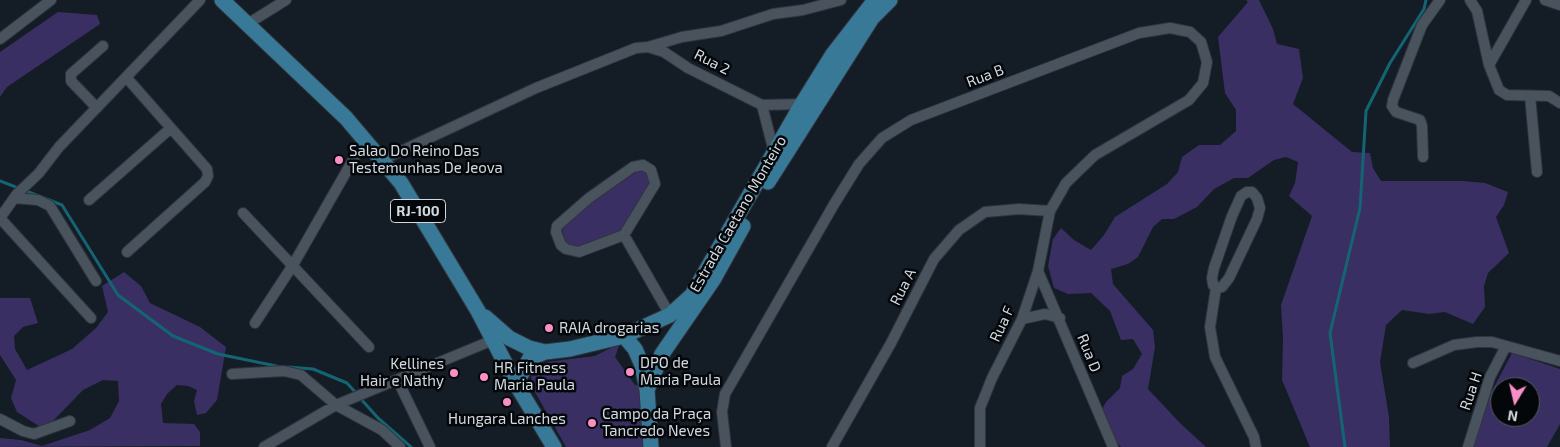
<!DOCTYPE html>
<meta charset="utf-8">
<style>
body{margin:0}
#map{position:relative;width:1560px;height:447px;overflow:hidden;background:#141c26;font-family:"Exo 2",sans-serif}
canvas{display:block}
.north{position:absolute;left:1490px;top:377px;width:50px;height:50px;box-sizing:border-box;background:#04070a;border:1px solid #575b60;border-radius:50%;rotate:189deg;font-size:14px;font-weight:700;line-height:20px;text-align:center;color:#d3d9e0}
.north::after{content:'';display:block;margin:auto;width:18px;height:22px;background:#fa8fc6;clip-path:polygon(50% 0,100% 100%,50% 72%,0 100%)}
</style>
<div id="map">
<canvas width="1560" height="447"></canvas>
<div class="north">N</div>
</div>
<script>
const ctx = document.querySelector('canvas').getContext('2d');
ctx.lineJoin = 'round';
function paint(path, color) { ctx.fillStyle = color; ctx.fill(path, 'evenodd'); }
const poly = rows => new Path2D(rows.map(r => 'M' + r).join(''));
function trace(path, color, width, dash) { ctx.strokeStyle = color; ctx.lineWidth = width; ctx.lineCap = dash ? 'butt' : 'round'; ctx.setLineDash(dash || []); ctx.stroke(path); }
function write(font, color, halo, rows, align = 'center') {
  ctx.font = font + ' "Exo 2",sans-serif'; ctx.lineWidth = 5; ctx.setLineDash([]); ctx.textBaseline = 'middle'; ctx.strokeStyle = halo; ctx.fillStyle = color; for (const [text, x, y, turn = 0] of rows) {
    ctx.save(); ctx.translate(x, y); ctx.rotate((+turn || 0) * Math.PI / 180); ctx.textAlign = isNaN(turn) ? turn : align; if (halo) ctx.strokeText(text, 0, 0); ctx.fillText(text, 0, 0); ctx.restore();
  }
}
paint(poly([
 [1246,0,1259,0,1273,29,1277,44,1299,49,1303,78,1293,104,1352,152,1370,153,1373,168,1381,181,1463,181,1485,183,1508,192,1504,205,1496,217,1509,253,1488,273,1484,286,1485,307,1473,324,1445,312,1429,314,1402,310,1386,325,1380,362,1389,417,1390,447,1310,447,1282,380,1283,338,1281,305,1312,216,1289,196,1295,183,1298,162,1286,157,1274,160,1248,178,1234,178,1214,189,1197,207,1174,219,1162,219,1153,227,1138,257,1128,264,1111,269,1113,284,1153,330,1155,347,1148,389,1180,423,1206,447,1121,447,1112,437,1100,413,1106,402,1120,388,1122,376,1133,369,1142,354,1133,339,1121,340,1110,311,1091,293,1068,294,1054,288,1048,266,1053,239,1061,228,1074,240,1091,250,1104,235,1115,217,1167,184,1178,172,1182,157,1199,145,1220,145,1236,131,1236,110,1225,93,1218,37,1248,2],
 [58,12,97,15,100,24,7,87,0,97,0,52],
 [642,171,648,174,650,182,624,228,618,234,578,247,569,245,565,242,562,228,592,202,636,172],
 [124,272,141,286,150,303,200,327,226,347,217,400,206,413,197,415,194,401,197,390,188,386,177,385,167,394,161,404,163,423,194,424,200,432,200,446,0,447,0,438,21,440,42,446,90,430,110,418,119,401,118,381,103,380,83,390,52,422,42,428,17,412,11,398,16,380,0,355,0,298,30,298,38,323,23,327,14,336,15,349,27,370,72,349,96,328,108,312,102,286],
 [620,343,615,357,635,385,644,385,646,447,566,447,531,385,532,369,546,362,595,356],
 [1512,353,1560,369,1560,424,1547,447,1471,447,1492,391],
 [1500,387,1530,387,1530,417,1500,417]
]), '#392f62');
trace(poly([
 [0,181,62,205,118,295,173,336,218,354,281,367],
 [288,367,313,369,347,383,356,393],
 [360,398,378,418,411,447],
 [1345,447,1330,333,1360,208,1366,111,1390,63,1424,9,1426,0]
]), '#146573', 3);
const minor = poly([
 [1470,0,1477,11,1489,65,1499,90,1507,95,1549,96,1560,103],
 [1545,0,1560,5],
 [249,23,286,0],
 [0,39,51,0],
 [648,47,664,52,688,68,762,105,802,104],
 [1489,65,1526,0],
 [126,77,207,169,208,176,205,182,127,252],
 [1530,96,1537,172],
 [762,105,774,152],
 [97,108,71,81,71,74,103,46],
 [1423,157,1422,126,1420,120,1396,112,1392,106,1393,100,1422,25,1440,0],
 [382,160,536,88,636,48,648,47,682,37,721,31,773,14,803,10,841,0],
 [643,165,651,170,655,184,624,235,579,252,566,249,561,245,556,232,557,226,589,198,633,167,643,165],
 [14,198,38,200,50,206,96,281],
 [89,200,171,128],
 [243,213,369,347],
 [624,235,670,315],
 [1038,271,1113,447],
 [1216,288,1213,285,1212,278,1214,268,1232,216,1241,196,1247,192,1252,192,1257,198,1260,208,1257,219,1229,278,1222,287,1216,288,1210,327,1215,357,1254,437,1256,447],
 [91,318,0,218,17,194,39,173,59,147,200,0],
 [1022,319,1045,314,1060,318],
 [255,323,293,265,365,139],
 [1413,363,1454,345,1477,342,1492,342,1560,361],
 [232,374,284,371,301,375,336,405,382,430,400,447],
 [398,381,430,447],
 [0,419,23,431,34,434,70,421],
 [264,447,336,405,493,340],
 [726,447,722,412,725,394,833,206,859,164,882,138,911,120,1139,33,1170,28,1190,32,1201,42,1207,62,1203,83,1189,100,1095,155,1066,183,1050,211,1038,271,1022,319,992,378,980,408,980,447],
 [832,447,891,343,934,259,959,230,985,212,1019,209,1050,211],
 [1468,447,1490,377,1506,346]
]);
const primary = poly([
 [222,0,346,118,401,183,478,311,516,384,554,447],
 [768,182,872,18,890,0],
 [485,317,509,338,529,348,545,352],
 [624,336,635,349,642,365,647,390,651,447],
 [516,384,530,358,545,352,570,349,624,336,670,315,692,295,802,104,833,54,875,0],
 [647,390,662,354,713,280,743,226]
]);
trace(minor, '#30353d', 12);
trace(primary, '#30353d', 17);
trace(minor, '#49535e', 10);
trace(primary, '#397998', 15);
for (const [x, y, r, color] of [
 [339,160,5,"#fa8fc6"],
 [549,328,5,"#fa8fc6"],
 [630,372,5,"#fa8fc6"],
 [454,373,5,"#fa8fc6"],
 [484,377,5,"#fa8fc6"],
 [507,402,5,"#fa8fc6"],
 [592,423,5,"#fa8fc6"]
]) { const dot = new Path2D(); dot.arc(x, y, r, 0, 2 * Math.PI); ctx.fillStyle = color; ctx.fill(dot); trace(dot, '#04070a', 2); }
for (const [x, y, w] of [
 [418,211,55]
]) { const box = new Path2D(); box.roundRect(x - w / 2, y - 11.5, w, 23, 4); ctx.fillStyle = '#04070a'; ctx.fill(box); trace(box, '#d3d9e0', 1); }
write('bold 14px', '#d3d9e0', null, [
 ["RJ-100",418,211]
]);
write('15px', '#d3d9e0', '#04070a', [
 ["Rua 2",712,62,27],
 ["Rua B",985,76,-21],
 ["Estrada Caetano Monteiro",738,214,-60],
 ["Rua A",903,287,-63],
 ["Rua F",1002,324,-65],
 ["Rua D",1089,353,68],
 ["Rua H",1471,391,-71]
]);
write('15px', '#d3d9e0', '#04070a', [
 ["Salao Do Reino Das",349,151],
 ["Testemunhas De Jeova",349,168],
 ["RAIA drogarias",559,328],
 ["DPO de",640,363],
 ["Maria Paula",640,380],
 ["Kellines",444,364,"right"],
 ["Hair e Nathy",444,381,"right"],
 ["HR Fitness",494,368],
 ["Maria Paula",494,385],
 ["Campo da Praça",602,414],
 ["Tancredo Neves",602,431],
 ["Hungara Lanches",507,419,"center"]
], 'left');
</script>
